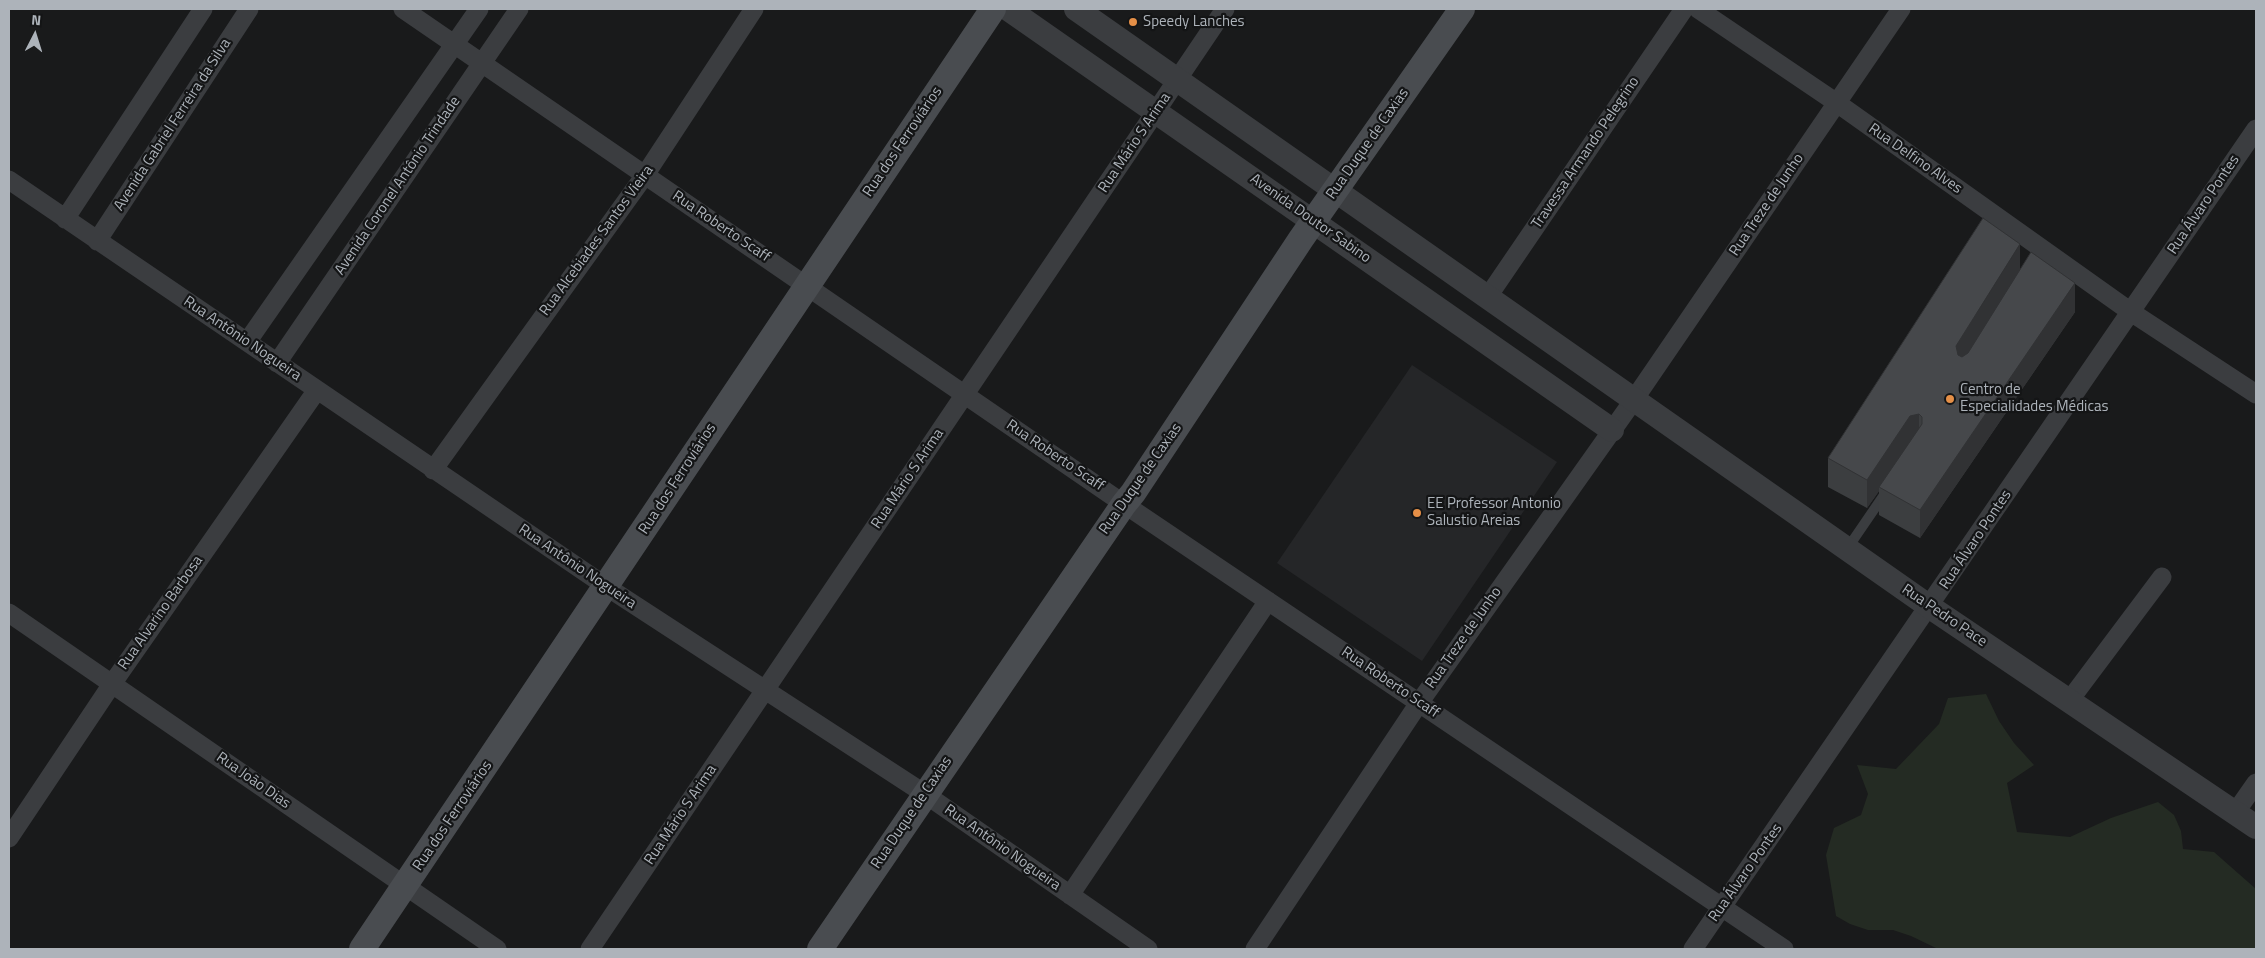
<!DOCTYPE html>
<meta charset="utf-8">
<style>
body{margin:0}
#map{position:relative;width:2265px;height:958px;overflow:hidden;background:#191a1b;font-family:"Titillium Web",sans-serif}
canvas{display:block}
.frame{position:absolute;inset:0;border:10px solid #adb3ba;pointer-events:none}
.north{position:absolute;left:10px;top:10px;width:50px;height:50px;-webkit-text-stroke:4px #141516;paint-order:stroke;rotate:5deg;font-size:14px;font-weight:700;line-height:20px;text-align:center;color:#adb3ba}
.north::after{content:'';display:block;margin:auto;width:18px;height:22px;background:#adb3ba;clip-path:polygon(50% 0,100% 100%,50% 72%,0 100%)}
</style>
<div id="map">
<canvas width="2265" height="958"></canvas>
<div class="frame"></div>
<div class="north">N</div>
</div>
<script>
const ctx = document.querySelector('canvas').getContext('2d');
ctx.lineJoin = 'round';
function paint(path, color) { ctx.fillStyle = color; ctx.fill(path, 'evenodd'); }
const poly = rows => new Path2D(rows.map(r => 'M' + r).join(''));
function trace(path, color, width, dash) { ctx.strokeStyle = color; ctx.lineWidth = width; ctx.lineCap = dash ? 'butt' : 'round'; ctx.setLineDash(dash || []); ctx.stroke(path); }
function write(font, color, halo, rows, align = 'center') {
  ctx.font = font + ' "Titillium Web",sans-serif'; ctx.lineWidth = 4.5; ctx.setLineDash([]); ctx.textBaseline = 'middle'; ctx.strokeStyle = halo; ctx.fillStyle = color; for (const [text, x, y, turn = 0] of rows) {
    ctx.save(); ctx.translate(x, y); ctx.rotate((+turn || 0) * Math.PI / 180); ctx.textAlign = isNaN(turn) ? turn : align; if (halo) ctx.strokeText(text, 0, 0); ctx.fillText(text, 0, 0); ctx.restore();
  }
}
paint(poly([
 [1412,365,1557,462,1422,661,1277,563]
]), '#252628');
paint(poly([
 [1986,694,1999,721,2014,743,2034,765,2007,783,2017,832,2070,837,2111,818,2158,802,2174,815,2181,831,2183,849,2214,852,2256,889,2256,949,1938,949,1911,936,1893,930,1868,930,1850,924,1836,916,1826,855,1834,828,1861,815,1868,794,1857,765,1896,769,1939,724,1948,698]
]), '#242b23');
trace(poly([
 [1847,549,1886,492]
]), '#3b3d40', 10);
trace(poly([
 [403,9,1124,504,1784,949],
 [1698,9,1837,103,2131,312,2256,394],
 [9,180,607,587,925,794,1148,949],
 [65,219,203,9],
 [97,241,249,9],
 [1487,298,1684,9],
 [247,342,479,9],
 [277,363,519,9],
 [433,470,645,175,754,9],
 [9,613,497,949],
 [2069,701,2162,577],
 [2235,813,2256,783],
 [9,838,112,684,317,390],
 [1070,895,1268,601],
 [590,949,1225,9],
 [1255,949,1419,703,1633,401,1901,9],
 [1693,949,2256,129]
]), '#3b3d40', 19);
trace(poly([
 [1008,9,1612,430],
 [1076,9,1930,607,2256,827]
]), '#3b3d40', 24);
trace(poly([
 [362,949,993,9],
 [820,949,1124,504,1133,493,1301,239,1462,9]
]), '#494c50', 26);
paint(poly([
 [2020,270,2075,312,1920,538,1879,515,1879,491,1867,508,1828,487,1828,458]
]), '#3c3e40');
paint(poly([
 [2020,244,2020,272,1956,374,1956,346],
 [2075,283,2075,312,1920,538,1920,510],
 [1919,414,1919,442,1879,487,1879,491,1867,508,1867,480,1910,416]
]), '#313234');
const building = poly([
 [1983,218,2020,244,1956,346,1958,355,1962,357,1968,353,2031,252,2075,283,1920,510,1879,487,1922,424,1922,417,1919,414,1910,416,1867,480,1828,458,1983,218]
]);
paint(building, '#46484b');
trace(building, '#313234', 1);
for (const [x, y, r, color] of [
 [1133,22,5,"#e58f47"],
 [1950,399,5,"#e58f47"],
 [1417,513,5,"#e58f47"]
]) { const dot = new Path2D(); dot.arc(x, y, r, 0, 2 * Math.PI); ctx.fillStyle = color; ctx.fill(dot); trace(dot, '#141516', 2); }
write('15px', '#adb3ba', '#141516', [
 ["Speedy Lanches",1143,22],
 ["Centro de",1960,390],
 ["Especialidades Médicas",1960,407],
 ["EE Professor Antonio",1427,504],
 ["Salustio Areias",1427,521]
], 'left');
write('15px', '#adb3ba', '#141516', [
 ["Avenida Gabriel Ferreira da Silva",173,125,-57],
 ["Rua dos Ferroviários",903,142,-56],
 ["Rua Mário S Arima",1135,143,-56],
 ["Rua Duque de Caxias",1368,144,-55],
 ["Travessa Armando Pelegrino",1586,153,-56],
 ["Rua Delfino Alves",1915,159,35],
 ["Avenida Coronel Antônio Trindade",398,186,-56],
 ["Rua Treze de Junho",1767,205,-56],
 ["Rua Álvaro Pontes",2204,205,-56],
 ["Avenida Doutor Sabino",1310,219,35],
 ["Rua Roberto Scaff",721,227,34],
 ["Rua Alcebiades Santos Vieira",597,241,-54],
 ["Rua Antônio Nogueira",242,339,34],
 ["Rua Roberto Scaff",1055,456,34],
 ["Rua dos Ferroviários",678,479,-57],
 ["Rua Mário S Arima",908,479,-56],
 ["Rua Duque de Caxias",1141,479,-55],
 ["Rua Álvaro Pontes",1976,540,-56],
 ["Rua Antônio Nogueira",577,567,34],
 ["Rua Alvarino Barbosa",161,613,-55],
 ["Rua Pedro Pace",1944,616,34],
 ["Rua Treze de Junho",1464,638,-55],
 ["Rua Roberto Scaff",1390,683,34],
 ["Rua João Dias",253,781,35],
 ["Rua Duque de Caxias",912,813,-56],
 ["Rua Mário S Arima",681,815,-56],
 ["Rua dos Ferroviários",453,816,-56],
 ["Rua Antônio Nogueira",1002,848,35],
 ["Rua Álvaro Pontes",1746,873,-55]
]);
</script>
